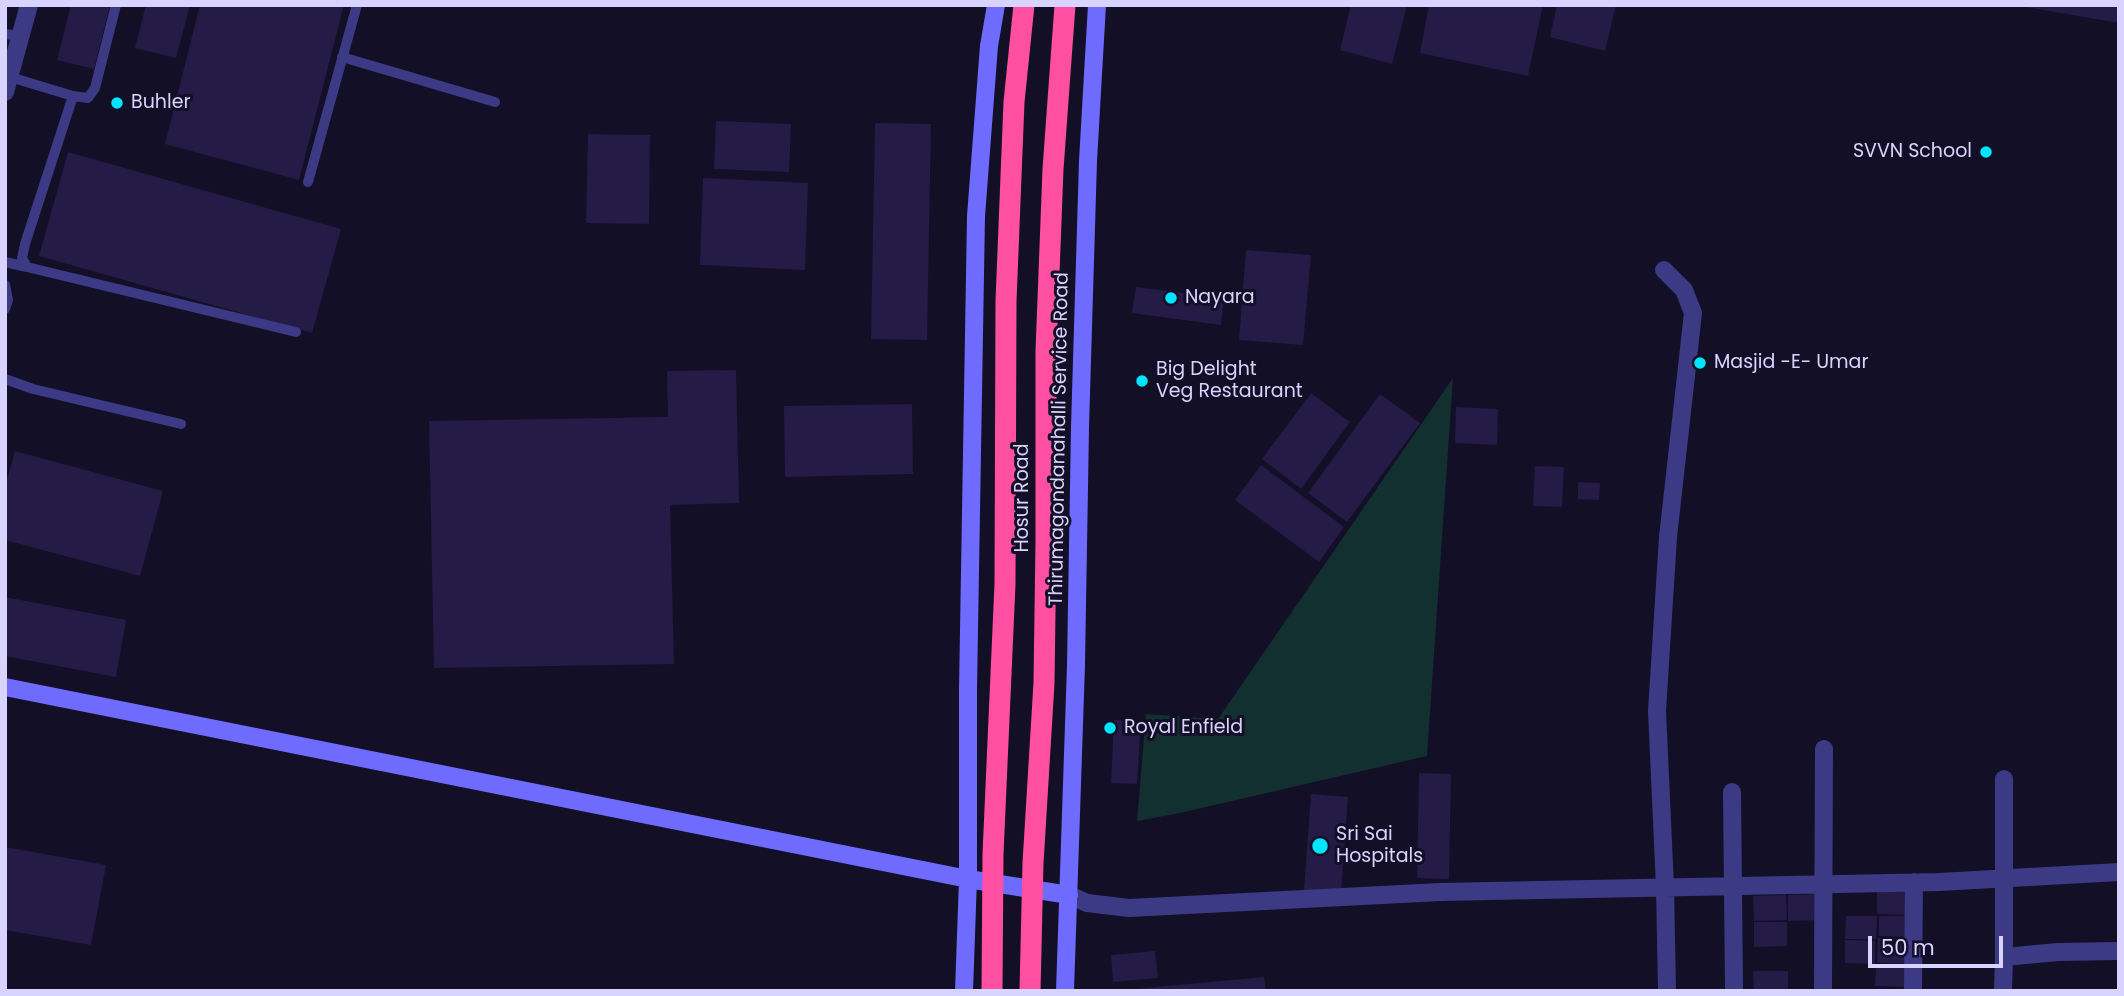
<!DOCTYPE html>
<style>
body{margin:0}
#map{position:relative;width:2124px;height:996px;overflow:hidden;background:#130f26;font-family:Poppins,sans-serif}
canvas{display:block}
.frame{position:absolute;inset:0;border:7px solid #d9d4ff;pointer-events:none}
.scale{position:absolute;left:1868px;top:936px;width:135px;height:32px;box-sizing:border-box;border:4px solid #d9d4ff;border-top:0;padding-left:9px;font-size:21px;line-height:24px;white-space:nowrap;color:#d9d4ff;-webkit-text-stroke:5px #130f26;paint-order:stroke}
</style>
<div id="map">
<canvas width="2124" height="996"></canvas>
<div class="frame"></div>
<div class="scale">50 m</div>
</div>
<script>
const ctx = document.querySelector('canvas').getContext('2d');
ctx.lineJoin = 'round';
function paint(path, color) { ctx.fillStyle = color; ctx.fill(path, 'evenodd'); }
const poly = rows => new Path2D(rows.map(r => 'M' + r).join(''));
function trace(path, color, width, dash) { ctx.strokeStyle = color; ctx.lineWidth = width; ctx.lineCap = dash ? 'butt' : 'round'; ctx.setLineDash(dash || []); ctx.stroke(path); }
function write(font, color, halo, rows, align = 'center') {
  ctx.font = font + ' Poppins,sans-serif'; ctx.lineWidth = 6; ctx.setLineDash([]); ctx.textBaseline = 'middle'; ctx.strokeStyle = halo; ctx.fillStyle = color; for (const [text, x, y, turn = 0] of rows) {
    ctx.save(); ctx.translate(x, y); ctx.rotate((+turn || 0) * Math.PI / 180); ctx.textAlign = isNaN(turn) ? turn : align; if (halo) ctx.strokeText(text, 0, 0); ctx.fillText(text, 0, 0); ctx.restore();
  }
}
paint(poly([
 [1453,378,1427,756,1180,813,1137,821,1146,714,1218,719]
]), '#12302f');
paint(poly([
 [71,5,110,5,94,69,57,60],
 [146,5,190,5,176,58,135,48],
 [200,5,344,5,299,180,165,144],
 [1351,5,1407,5,1392,64,1340,50],
 [1429,5,1543,5,1528,76,1420,53],
 [1557,5,1616,5,1605,51,1550,37],
 [2026,5,2119,5,2119,23,2026,7],
 [716,121,791,124,789,172,714,169],
 [875,123,931,124,927,340,871,339],
 [588,134,650,135,649,224,586,223],
 [68,152,341,229,312,333,39,256],
 [703,178,808,183,805,270,700,265],
 [1246,250,1311,255,1303,345,1239,340],
 [1136,287,1224,298,1221,325,1132,313],
 [736,370,739,503,670,505,674,664,434,668,429,421,668,417,667,371],
 [1311,393,1350,422,1301,489,1262,459],
 [1380,394,1420,423,1347,522,1308,493],
 [912,404,913,474,785,477,784,406],
 [1456,407,1498,409,1497,445,1455,443],
 [15,451,163,491,140,576,5,540,5,487],
 [1261,465,1344,527,1319,562,1235,500],
 [1535,466,1564,467,1562,507,1533,506],
 [1578,482,1600,483,1599,500,1578,499],
 [5,597,126,620,116,677,5,656],
 [1114,720,1141,721,1137,784,1111,783],
 [1419,773,1451,774,1449,879,1417,878],
 [1311,794,1348,797,1341,893,1304,890],
 [5,847,106,865,91,945,5,930],
 [1877,888,1911,889,1911,915,1877,914],
 [1820,894,1821,920,1788,921,1788,895],
 [1786,895,1787,920,1754,921,1753,896],
 [1846,916,1877,916,1876,939,1845,939],
 [1879,916,1907,916,1906,937,1879,936],
 [1754,922,1787,922,1787,946,1754,947],
 [1878,938,1909,938,1909,964,1877,963],
 [1845,940,1875,941,1875,964,1845,963],
 [1155,951,1158,978,1113,982,1111,955],
 [1876,965,1909,966,1909,987,1875,986],
 [1753,971,1788,971,1788,991,1754,991],
 [1264,977,1266,991,1133,991,1133,989]
]), '#241b47');
trace(poly([
 [5,34,20,36],
 [342,57,495,102],
 [10,77,73,96,88,98,95,88,116,5],
 [73,96,25,244,22,258,27,267,296,332],
 [308,182,357,5],
 [5,262,27,267],
 [5,285,8,300,5,309],
 [5,379,33,389,181,424]
]), '#3d3a85', 10);
trace(poly([
 [5,92,29,5],
 [1664,270,1684,290,1693,313,1668,537,1657,711,1665,887,1667,991],
 [2004,779,2004,957],
 [1732,792,1734,989],
 [1069,895,1087,903,1129,908,1440,892,1939,882,2119,872],
 [1823,991,1824,749],
 [1913,991,1914,882],
 [2003,991,2004,957,2058,952,2119,951]
]), '#3d3a85', 18);
trace(poly([
 [5,687,968,879,1069,895],
 [964,991,968,879,968,689,976,216,989,46,996,5],
 [1065,991,1076,665,1080,427,1088,161,1097,5]
]), '#6f6bff', 18);
trace(poly([
 [992,991,993,854,1005,584,1006,301,1014,102,1024,5],
 [1030,991,1033,863,1044,683,1046,541,1046,351,1053,169,1065,5]
]), '#ff4fa3', 21);
for (const [x, y, r, color] of [
 [117,103,7,"#00e5ff"],
 [1986,152,7,"#00e5ff"],
 [1171,298,7,"#00e5ff"],
 [1700,363,7,"#00e5ff"],
 [1142,381,7,"#00e5ff"],
 [1110,728,7,"#00e5ff"],
 [1320,846,9,"#00e5ff"]
]) { const dot = new Path2D(); dot.arc(x, y, r, 0, 2 * Math.PI); ctx.fillStyle = color; ctx.fill(dot); trace(dot, '#130f26', 2.5); }
write('19px', '#d9d4ff', '#130f26', [
 ["Buhler",131,103],
 ["SVVN School",1972,152,"right"],
 ["Nayara",1185,298],
 ["Masjid -E- Umar",1714,363],
 ["Big Delight",1156,370],
 ["Veg Restaurant",1156,392],
 ["Royal Enfield",1124,728],
 ["Sri Sai",1336,835],
 ["Hospitals",1336,857]
], 'left');
write('19px', '#d9d4ff', '#130f26', [
 ["Thirumagondanahalli Service Road",1060,439,-89],
 ["Hosur Road",1023,498,-90]
]);
</script>
